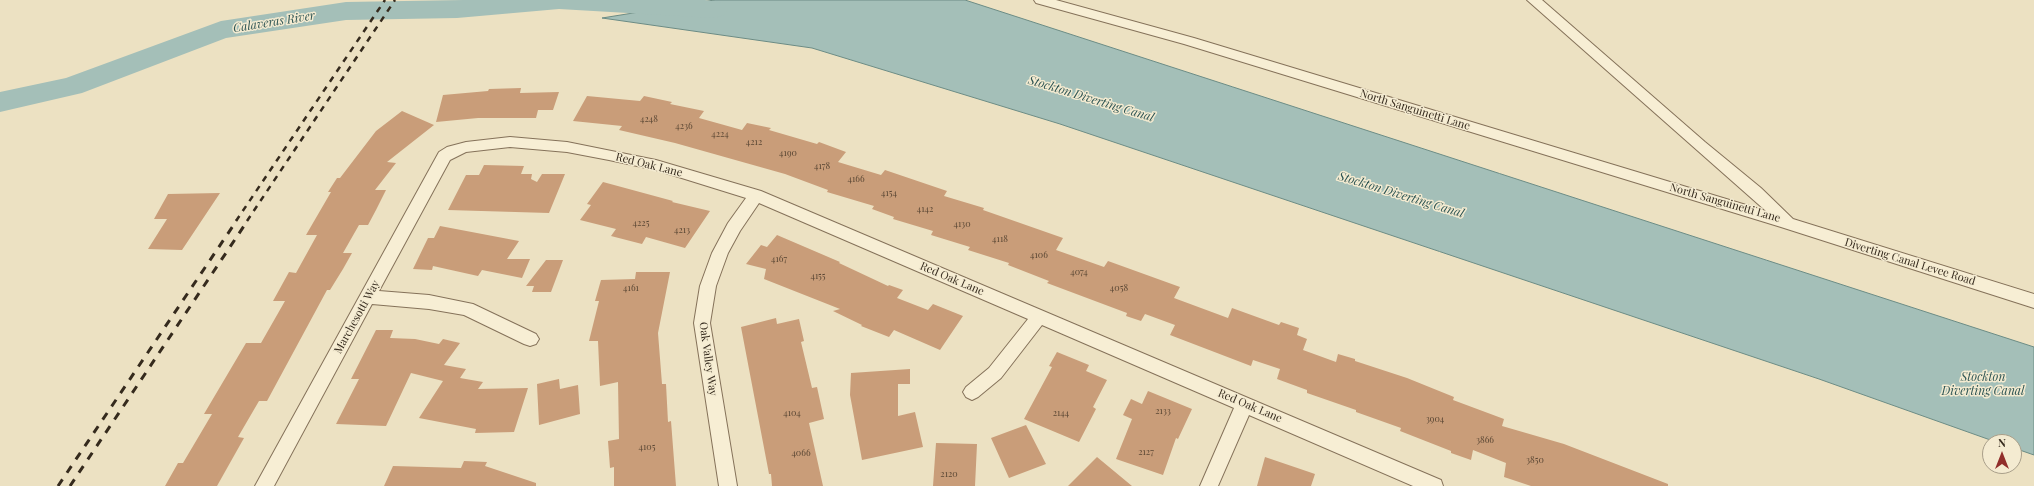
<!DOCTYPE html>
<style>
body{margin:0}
#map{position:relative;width:2034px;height:486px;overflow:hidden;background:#ece1c2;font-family:"Playfair Display",serif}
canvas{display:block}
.north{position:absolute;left:1982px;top:434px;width:40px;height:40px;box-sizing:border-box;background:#f4ebd1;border:1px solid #a89e89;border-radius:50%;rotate:0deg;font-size:11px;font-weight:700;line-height:16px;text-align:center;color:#352a1d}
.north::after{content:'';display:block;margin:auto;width:14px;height:18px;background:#912f2c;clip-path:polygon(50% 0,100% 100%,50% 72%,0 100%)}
</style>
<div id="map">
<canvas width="2034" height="486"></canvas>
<div class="north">N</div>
</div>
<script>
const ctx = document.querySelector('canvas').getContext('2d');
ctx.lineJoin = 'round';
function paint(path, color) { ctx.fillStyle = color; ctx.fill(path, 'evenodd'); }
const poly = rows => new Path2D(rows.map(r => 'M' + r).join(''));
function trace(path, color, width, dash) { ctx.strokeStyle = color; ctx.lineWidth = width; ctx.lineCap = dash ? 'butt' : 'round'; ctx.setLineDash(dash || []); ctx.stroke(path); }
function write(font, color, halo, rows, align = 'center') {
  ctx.font = font + ' "Playfair Display",serif'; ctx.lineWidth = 3; ctx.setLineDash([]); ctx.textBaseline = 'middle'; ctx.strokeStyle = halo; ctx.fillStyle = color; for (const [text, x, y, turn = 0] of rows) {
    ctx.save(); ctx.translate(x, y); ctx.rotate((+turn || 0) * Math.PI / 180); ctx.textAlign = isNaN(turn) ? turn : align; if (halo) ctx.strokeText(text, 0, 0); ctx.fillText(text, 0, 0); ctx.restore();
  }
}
const water = poly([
 [714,0,965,0,2034,347,2034,455,2014,448,2014,442,1996,442,1819,379,1060,124,812,48,602,18,714,0]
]);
paint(water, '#a4bfb8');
trace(water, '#6c8c85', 1);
paint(poly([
 [463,0,705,0,724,3,728,9,724,15,714,18,559,9,457,18,346,20,226,38,82,93,0,112,0,92,66,78,221,21,346,2,463,0]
]), '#a4bfb8');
paint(poly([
 [521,88,520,93,559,92,553,110,538,110,536,118,478,118,436,122,443,95,488,91,489,89],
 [587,96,640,101,644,96,672,102,670,104,704,111,699,118,742,130,747,123,771,128,769,130,817,144,819,142,846,152,838,162,881,175,885,170,947,191,944,196,984,208,983,210,1063,238,1056,250,1104,267,1108,261,1180,287,1174,298,1228,318,1232,308,1279,325,1281,322,1299,328,1297,335,1307,339,1303,350,1336,362,1338,354,1355,359,1355,361,1407,378,1454,397,1453,400,1504,419,1502,426,1564,444,1668,484,1668,486,1531,486,1504,477,1506,463,1473,450,1471,460,1451,453,1451,451,1400,431,1401,428,1356,412,1356,410,1307,393,1307,390,1277,379,1280,369,1253,360,1251,366,1170,335,1175,325,1145,314,1141,321,1126,316,1127,313,1047,283,1049,281,1008,265,1009,263,968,250,970,247,931,235,933,231,893,219,894,217,872,209,874,206,827,192,828,190,785,174,675,143,619,130,622,126,573,121],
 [402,111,434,125,387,162,396,163,375,190,386,190,376,210,368,225,359,225,343,253,352,253,343,269,330,290,327,290,267,401,259,401,238,437,244,438,217,486,165,486,178,463,183,463,212,414,204,414,246,343,261,343,285,301,273,301,289,272,296,273,317,235,306,235,331,192,328,192,337,178,340,178,376,131],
 [484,165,524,166,521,174,532,174,531,179,537,182,542,174,565,174,549,213,448,210,466,175,479,175],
 [603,182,673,201,672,202,710,211,685,248,646,237,642,244,611,236,616,229,580,220,591,205,587,204],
 [220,193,182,250,148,249,167,219,154,219,168,194],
 [440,226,519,241,507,259,530,259,522,278,482,270,478,276,433,266,432,270,413,269,428,238,434,238],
 [777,235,840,262,839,263,888,286,889,285,903,290,897,298,928,310,933,304,963,316,940,350,894,330,889,337,861,326,862,325,833,311,840,309,764,279,766,269,746,264,761,245,767,247],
 [546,260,563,260,551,292,532,292,534,286,526,286],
 [636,272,670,272,658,333,662,384,666,384,668,422,671,421,676,486,614,486,614,467,610,468,608,441,619,439,618,382,600,386,598,341,589,341,599,301,595,301,601,280,635,279],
 [776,318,777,324,799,319,804,341,801,342,812,388,817,387,824,419,809,423,823,486,772,486,771,474,769,474,741,327],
 [376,330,393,330,390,338,415,339,439,344,443,339,460,343,444,365,466,369,460,378,483,382,478,389,528,388,514,432,475,433,476,429,419,418,443,381,411,373,386,426,336,424,359,379,351,379],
 [1057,352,1089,365,1086,371,1107,380,1093,407,1096,409,1079,442,1024,419,1052,367,1049,366],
 [910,369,910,384,898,384,898,416,915,412,923,447,862,460,850,395,851,373],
 [559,379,560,389,578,385,580,414,539,425,537,384],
 [1148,391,1192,409,1178,439,1176,438,1163,475,1116,459,1132,419,1123,415,1131,399,1142,404],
 [1026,425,1046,464,1009,478,991,438],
 [936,443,977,444,975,486,933,486],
 [1097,457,1132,486,1068,486],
 [1265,457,1315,474,1311,486,1257,486],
 [464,461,487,462,485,466,536,483,536,486,384,486,393,466,461,468]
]), '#c99d79');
const street = poly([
 [1034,0,1056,0,1194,38,1766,211,1527,0,1542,0,1705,142,1761,188,1793,219,2034,294,2034,308,1781,227,1184,44,1036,3,1034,0],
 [510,137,567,142,656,160,761,191,1441,480,1443,486,1413,486,1249,415,1218,486,1200,486,1234,408,1042,325,1001,378,978,397,972,400,966,397,963,392,966,387,989,368,1028,319,759,203,740,231,728,253,716,286,710,323,737,486,719,486,694,323,700,286,712,253,728,223,746,198,656,170,609,160,567,152,510,147,466,152,450,160,379,291,429,295,473,304,536,334,539,339,536,344,530,346,524,344,464,315,429,309,372,304,274,486,255,486,439,152,447,147,466,142,510,137]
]);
trace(street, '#85725a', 2);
paint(street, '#f7eed4');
trace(poly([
 [236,221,385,0],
 [247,221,395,0]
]), '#352a1d', 2.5, [6, 6]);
trace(poly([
 [58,486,237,220],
 [70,486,248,220]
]), '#352a1d', 3, [8, 8]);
write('9px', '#5a4734', null, [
 ["4248",649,119],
 ["4236",684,126],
 ["4224",720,134],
 ["4212",754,142],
 ["4190",788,153],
 ["4178",822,166],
 ["4166",856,179],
 ["4154",889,193],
 ["4142",925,209],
 ["4225",641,223],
 ["4130",962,224],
 ["4213",682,230],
 ["4118",1000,239],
 ["4106",1039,255],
 ["4167",779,259],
 ["4074",1079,272],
 ["4155",818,276],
 ["4161",631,288],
 ["4058",1119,288],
 ["2133",1163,411],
 ["4104",792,413],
 ["2144",1061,413],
 ["3904",1435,419],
 ["3866",1485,440],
 ["4105",647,447],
 ["2127",1146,452],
 ["4066",801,453],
 ["3850",1535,460],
 ["2120",949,474]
]);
write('11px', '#352a1d', '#f4ebd1', [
 ["North Sanguinetti Lane",1415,110,17],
 ["Red Oak Lane",649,165,14],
 ["North Sanguinetti Lane",1725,203,16],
 ["Diverting Canal Levee Road",1910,262,17],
 ["Red Oak Lane",952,279,23],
 ["Marchesotti Way",357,317,-61],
 ["Oak Valley Way",708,359,82],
 ["Red Oak Lane",1250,406,23]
]);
write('italic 12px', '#2d5453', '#f4ebd1', [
 ["Calaveras River",274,22,-9],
 ["Stockton Diverting Canal",1091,99,17],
 ["Stockton Diverting Canal",1401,195,17],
 ["Stockton",1983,377],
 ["Diverting Canal",1983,391]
]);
</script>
